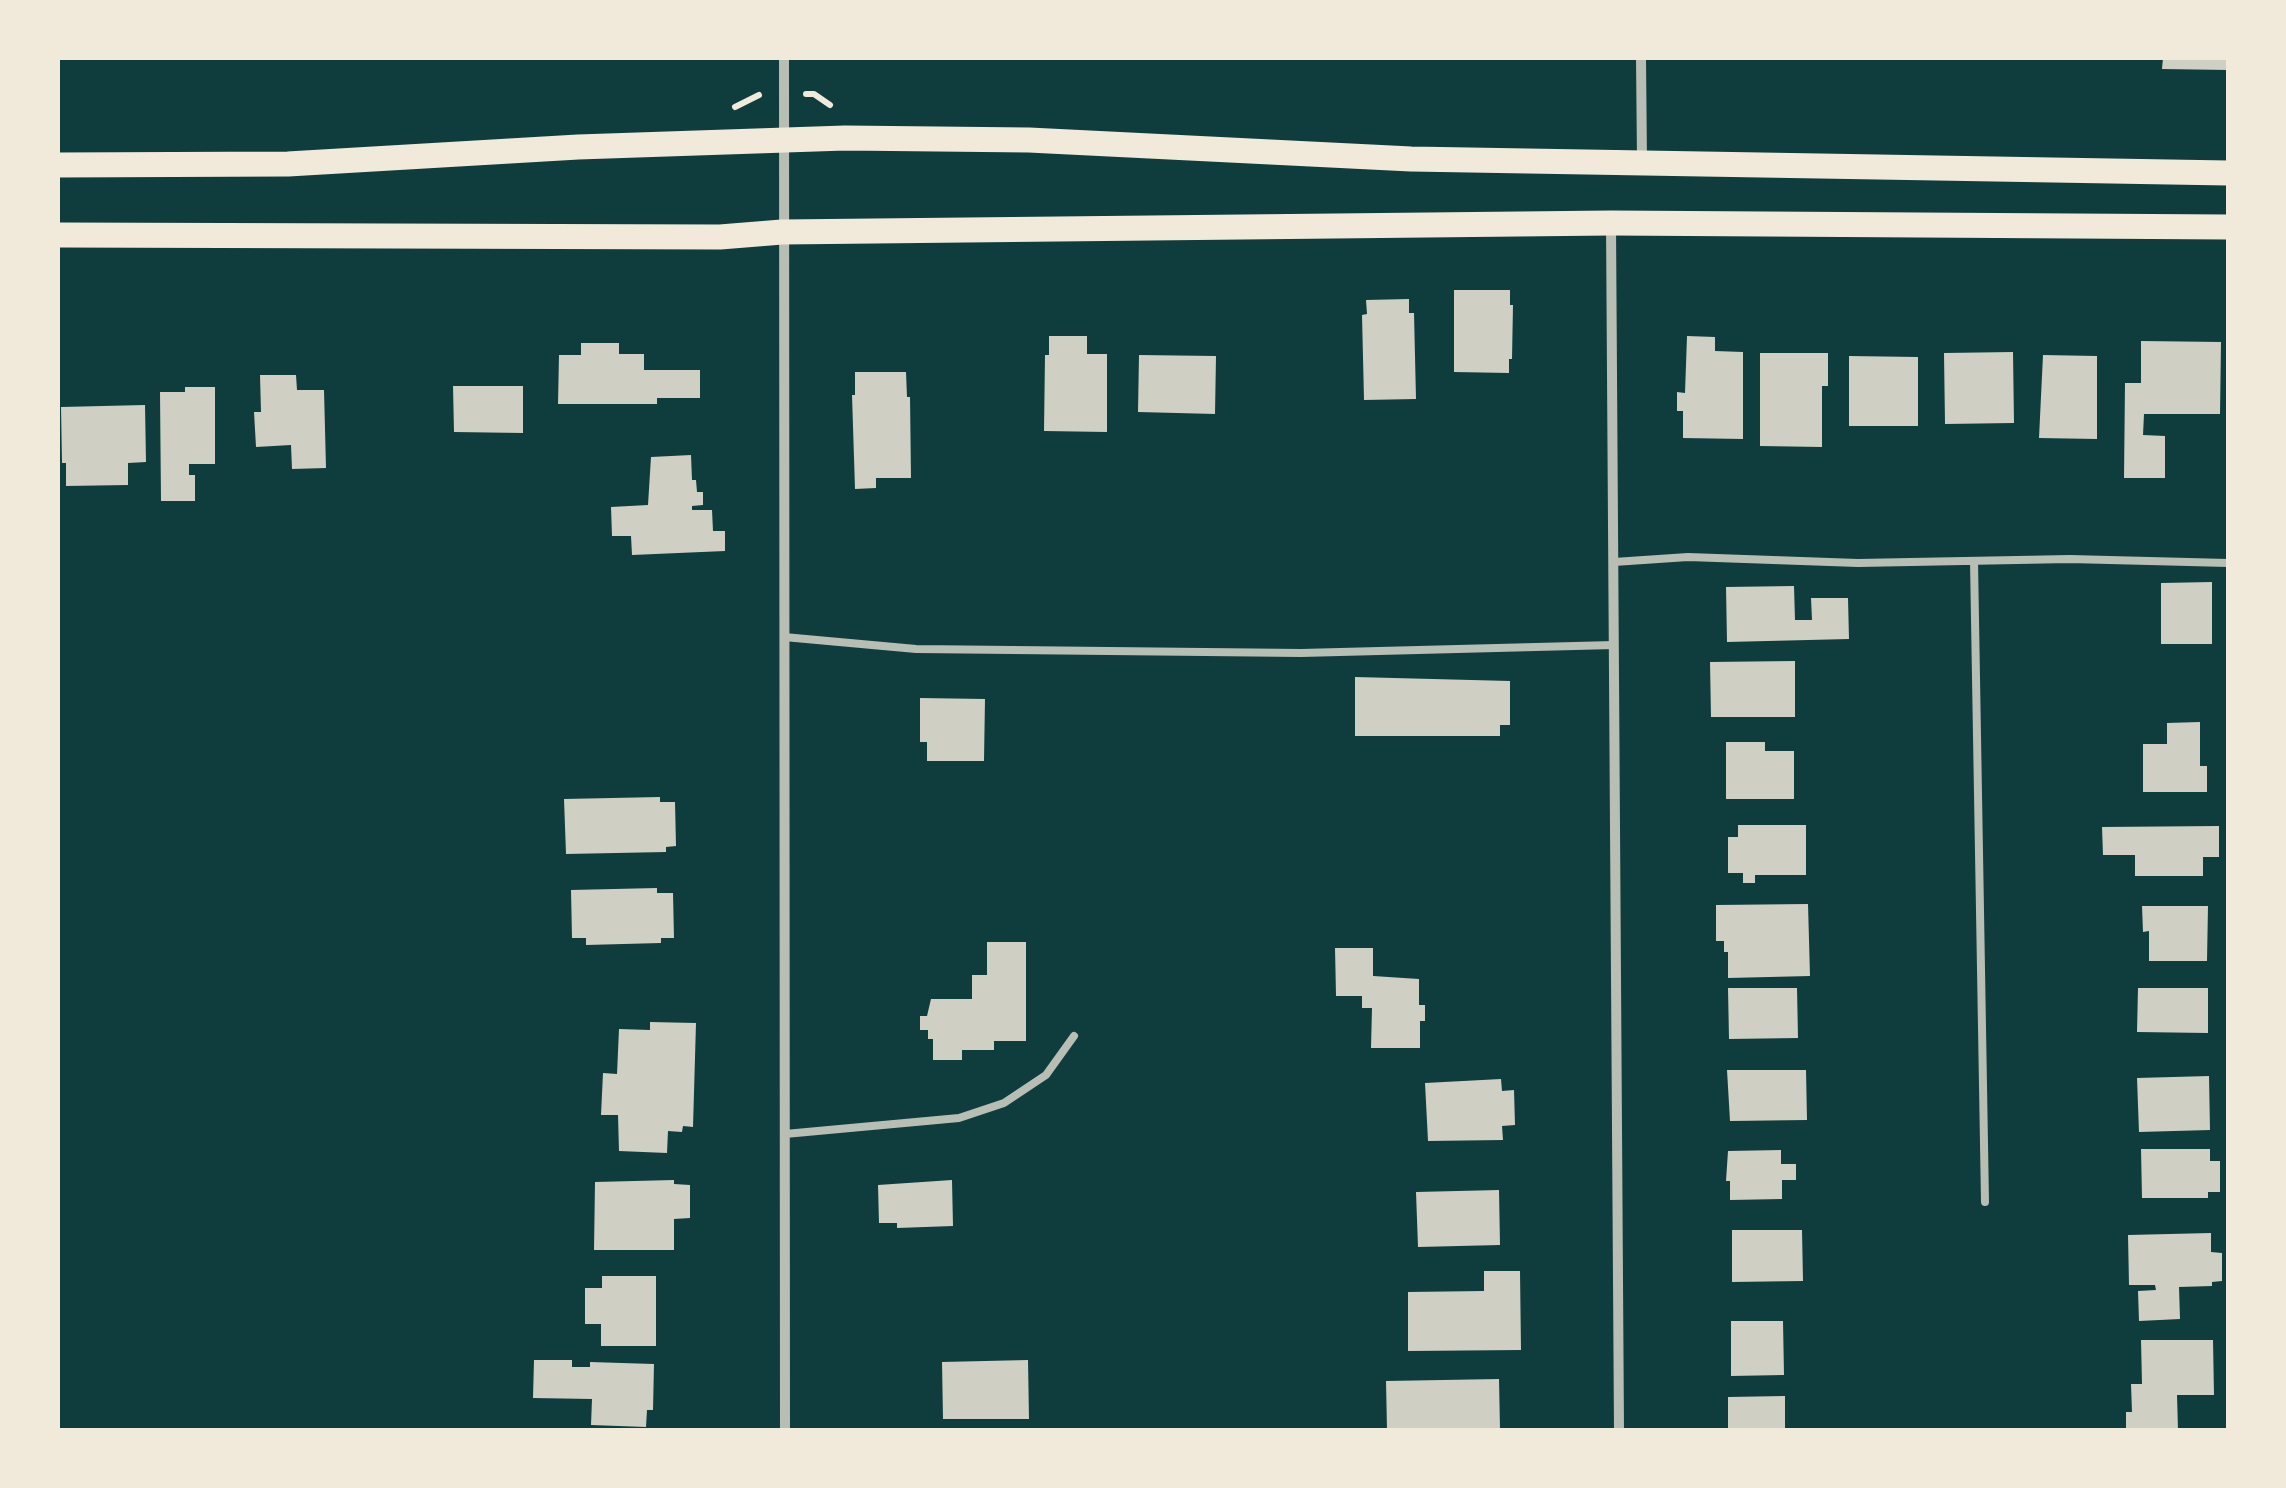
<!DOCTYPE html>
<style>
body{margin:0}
#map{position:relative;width:2286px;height:1488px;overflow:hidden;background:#0f3d3e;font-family:Arial,sans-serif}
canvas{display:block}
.frame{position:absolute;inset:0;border:60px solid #f1e9da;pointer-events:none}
</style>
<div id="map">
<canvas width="2286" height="1488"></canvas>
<div class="frame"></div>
</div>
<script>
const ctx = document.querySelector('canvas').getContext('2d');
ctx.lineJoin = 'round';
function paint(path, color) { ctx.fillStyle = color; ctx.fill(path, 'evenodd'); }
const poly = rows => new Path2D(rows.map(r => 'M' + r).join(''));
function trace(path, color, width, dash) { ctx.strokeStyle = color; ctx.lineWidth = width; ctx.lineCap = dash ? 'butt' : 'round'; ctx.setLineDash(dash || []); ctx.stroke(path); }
paint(poly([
 [2163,58,2228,58,2228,70,2162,69],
 [1454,290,1510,290,1510,305,1513,305,1512,359,1509,359,1509,373,1454,372],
 [1409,299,1409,313,1414,313,1416,399,1364,400,1362,315,1367,314,1366,300],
 [1049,336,1087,336,1087,354,1107,354,1107,432,1044,431,1045,355,1049,355],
 [1687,336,1715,337,1715,351,1743,352,1743,439,1683,438,1683,411,1677,411,1677,392,1685,393],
 [2141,341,2221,342,2220,414,2144,414,2143,435,2165,436,2165,478,2124,478,2125,383,2141,383],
 [581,343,619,343,619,354,644,354,644,370,700,370,700,398,657,398,657,404,558,404,559,355,581,355],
 [2013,352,2014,423,1945,424,1944,353],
 [1760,353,1828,353,1828,386,1822,386,1822,447,1760,446],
 [1139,355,1216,356,1215,414,1138,412],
 [2043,355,2097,356,2097,439,2039,438],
 [1849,356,1918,357,1918,426,1849,426],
 [855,372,906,372,907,397,910,397,911,478,876,478,876,488,855,489,852,395,855,395],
 [260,375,296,375,297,390,324,390,326,468,292,469,291,445,256,447,254,412,261,412],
 [453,386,523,386,523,433,454,432],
 [185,387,215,387,215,464,189,464,189,475,195,475,195,501,161,501,160,392,185,392],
 [145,405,146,462,128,463,128,485,66,486,66,463,62,463,61,407],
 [691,455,692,480,696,480,697,492,703,492,703,505,692,506,692,510,712,510,713,531,725,531,725,551,632,555,631,536,612,536,611,507,648,505,651,457],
 [2212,582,2212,644,2161,644,2161,583],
 [1794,586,1795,620,1812,620,1811,598,1848,598,1849,639,1727,642,1726,587],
 [1795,661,1795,717,1711,717,1710,662],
 [1355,677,1510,681,1510,725,1500,725,1500,736,1355,736],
 [920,698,985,699,984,761,927,761,927,742,920,742],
 [2200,722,2200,766,2207,766,2207,792,2143,792,2143,744,2167,744,2167,723],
 [1726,742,1765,742,1765,751,1794,751,1794,799,1726,799],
 [660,797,660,802,675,802,676,846,666,847,666,852,566,854,564,799],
 [1738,825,1806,825,1806,875,1755,875,1755,883,1743,883,1743,873,1728,873,1728,837,1738,837],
 [2219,826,2219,857,2203,857,2203,876,2135,876,2135,855,2103,855,2102,827],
 [657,888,657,893,673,893,674,938,661,938,661,943,586,945,586,938,572,938,571,890],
 [1808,904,1810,976,1728,978,1728,952,1724,952,1724,941,1716,941,1716,905],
 [2142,906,2208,906,2207,961,2149,961,2149,931,2143,932],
 [987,942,1026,942,1026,1041,994,1041,994,1050,962,1050,962,1060,933,1060,933,1039,928,1039,928,1030,920,1030,920,1016,927,1016,931,999,972,999,972,975,987,975],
 [1335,948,1373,948,1373,976,1419,979,1419,1005,1425,1005,1425,1021,1420,1021,1420,1048,1371,1048,1372,1008,1362,1008,1362,996,1336,996],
 [1728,988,1797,988,1798,1038,1729,1039],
 [2138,988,2208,988,2208,1033,2137,1032],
 [650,1022,696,1023,693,1127,683,1126,682,1132,668,1131,667,1153,619,1151,618,1115,601,1115,603,1073,617,1074,619,1029,650,1030],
 [1727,1070,1806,1070,1807,1120,1730,1121],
 [2209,1076,2210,1130,2139,1132,2137,1078],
 [1501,1079,1502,1091,1514,1090,1515,1125,1502,1126,1503,1140,1428,1141,1425,1083],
 [2141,1149,2210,1149,2210,1161,2220,1161,2220,1192,2208,1192,2208,1198,2142,1198],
 [1781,1150,1781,1164,1796,1164,1796,1180,1782,1180,1782,1199,1730,1200,1730,1181,1726,1181,1728,1151],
 [674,1180,674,1184,690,1185,690,1218,674,1219,674,1250,594,1250,595,1182],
 [952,1180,953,1226,897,1228,897,1223,879,1223,878,1185],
 [1499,1190,1500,1245,1418,1247,1416,1192],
 [1732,1230,1802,1230,1803,1281,1732,1282],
 [2211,1233,2211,1252,2222,1253,2222,1281,2212,1282,2212,1286,2179,1287,2180,1319,2139,1321,2138,1291,2156,1290,2155,1285,2129,1285,2128,1235],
 [1484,1271,1520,1271,1521,1350,1408,1351,1408,1292,1484,1291],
 [602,1276,656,1276,656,1346,601,1346,601,1324,585,1324,585,1288,602,1288],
 [1731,1321,1783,1321,1784,1375,1731,1376],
 [2141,1340,2213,1340,2214,1395,2177,1395,2178,1430,2126,1430,2126,1412,2132,1412,2131,1384,2142,1384],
 [534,1360,572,1360,572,1367,590,1367,590,1362,654,1364,653,1410,647,1410,646,1427,591,1425,592,1399,533,1398],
 [1028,1360,1029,1419,943,1419,942,1362],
 [1499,1379,1500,1429,1387,1430,1386,1381],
 [1785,1396,1785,1430,1728,1428,1728,1397]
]), '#cfcfc3');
trace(poly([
 [806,94,814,94,830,105],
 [735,107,759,95]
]), '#f1e9da', 6);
trace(poly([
 [1974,561,1985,1202],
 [1614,562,1688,557,1858,563,2070,559,2228,563],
 [784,637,916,649,1301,653,1614,645],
 [785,1134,959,1118,1004,1103,1046,1075,1074,1036]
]), '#b8beb3', 8);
trace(poly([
 [784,58,785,1430],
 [1641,58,1642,161],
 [1611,223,1619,1430]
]), '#b8beb3', 10);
trace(poly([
 [58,165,288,164,578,147,845,138,1029,140,1411,159,2228,173],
 [58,235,720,237,782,232,1611,223,2228,227]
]), '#f1e9da', 25);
</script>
